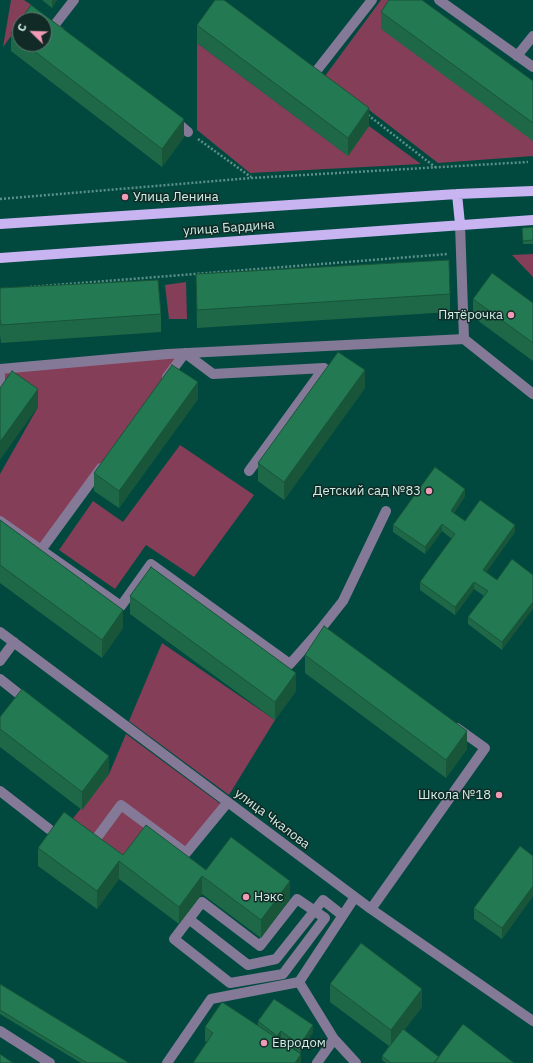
<!DOCTYPE html>
<meta charset="utf-8">
<style>
body{margin:0}
#map{position:relative;width:533px;height:1063px;overflow:hidden;background:#01493f;font-family:"IBM Plex Sans",sans-serif}
canvas{display:block}
.north{position:absolute;left:12px;top:12px;width:40px;height:40px;box-sizing:border-box;background:#112a25;border:1px solid #5e7973;border-radius:50%;rotate:293deg;font-size:11px;font-weight:700;line-height:16px;text-align:center;color:#d1efe7}
.north::after{content:'';display:block;margin:auto;width:14px;height:18px;background:#f09ab5;clip-path:polygon(50% 0,100% 100%,50% 72%,0 100%)}
</style>
<div id="map">
<canvas width="533" height="1063"></canvas>
<div class="north">С</div>
</div>
<script>
const ctx = document.querySelector('canvas').getContext('2d');
ctx.lineJoin = 'round';
function paint(path, color) { ctx.fillStyle = color; ctx.fill(path, 'evenodd'); }
const poly = rows => new Path2D(rows.map(r => 'M' + r).join(''));
function trace(path, color, width, dash) { ctx.strokeStyle = color; ctx.lineWidth = width; ctx.lineCap = dash ? 'butt' : 'round'; ctx.setLineDash(dash || []); ctx.stroke(path); }
function write(font, color, halo, rows, align = 'center') {
  ctx.font = font + ' "IBM Plex Sans",sans-serif'; ctx.lineWidth = 3; ctx.setLineDash([]); ctx.textBaseline = 'middle'; ctx.strokeStyle = halo; ctx.fillStyle = color; for (const [text, x, y, turn = 0] of rows) {
    ctx.save(); ctx.translate(x, y); ctx.rotate((+turn || 0) * Math.PI / 180); ctx.textAlign = isNaN(turn) ? turn : align; if (halo) ctx.strokeText(text, 0, 0); ctx.fillText(text, 0, 0); ctx.restore();
  }
}
paint(poly([
 [11,0,24,0,33,6,23,20,20,20,20,24,3,47],
 [381,0,403,0,533,141,533,156,438,163,325,76],
 [197,43,347,155,369,126,421,164,250,173,197,130],
 [533,254,533,277,512,255],
 [186,282,187,319,169,319,165,285],
 [179,357,41,547,0,518,0,474,38,407,4,389,3,372],
 [180,445,254,495,194,577,146,545,115,589,59,550,93,501,123,522],
 [162,643,275,720,229,795,129,721],
 [126,734,222,805,186,849,120,802,89,845,66,827,109,774],
 [121,810,182,854,123,873,91,850]
]), '#843e57');
trace(poly([
 [368,115,435,167],
 [198,139,251,177],
 [0,199,251,178,528,162],
 [30,287,448,254]
]), '#5b9188', 2.5, [2, 2]);
trace(poly([
 [439,0,533,67],
 [60,32,53,27,74,0],
 [517,56,533,36],
 [308,69,314,74,372,0],
 [174,120,188,132],
 [464,339,533,394],
 [167,377,185,353,213,374,324,368,249,471],
 [0,393,0,369,168,354,464,339,460,224],
 [0,521,121,606,151,564,290,664,320,630,343,601,386,511],
 [41,550,101,468],
 [0,632,371,909,533,1021],
 [0,661,14,642],
 [0,679,29,702],
 [0,791,49,829],
 [90,847,121,805,186,853,228,802],
 [297,899,325,918,283,974,230,983,174,939,202,902,260,946,297,899],
 [371,909,485,748,457,728],
 [190,920,248,965,276,959,323,900,342,915],
 [299,982,334,1039,317,1063],
 [0,1031,50,1063],
 [334,1039,356,1063],
 [167,1063,211,999,299,982,355,897]
]), '#847a98', 10);
trace(poly([
 [457,194,460,224],
 [0,224,457,194,533,191],
 [0,258,533,220]
]), '#c8b4f1', 10);
paint(poly([
 [42,0,57,0,52,8],
 [381,12,533,81,533,141,381,29],
 [20,21,20,44,44,44,184,137,162,167,11,51,11,33],
 [197,25,369,126,348,156,197,43],
 [533,227,533,244,523,244,522,228],
 [196,274,450,294,450,312,197,328],
 [0,288,161,314,161,332,1,343,0,335],
 [473,299,533,303,533,361,473,317],
 [365,388,284,500,258,481,258,463],
 [198,399,119,508,94,491,94,473],
 [465,496,454,513,465,521,515,532,486,572,497,580,512,559,502,650,468,624,468,617,484,596,474,589,455,615,420,590,420,582,452,539,442,531,425,554,393,532,393,525],
 [0,520,123,628,102,658,0,583],
 [130,596,296,691,275,720,130,614],
 [305,655,467,749,446,778,305,673],
 [0,717,109,774,82,810,0,747],
 [38,848,206,870,290,899,261,938,202,894,179,924,119,879,97,909,38,866],
 [533,856,533,896,502,939,474,919,474,908],
 [0,984,129,1063,81,1063,0,1014],
 [330,984,422,1007,404,1030,439,1057,514,1063,386,1063,382,1060,382,1056,389,1046,330,1002],
 [258,1021,313,1032,300,1053,281,1038,279,1040,301,1063,207,1042,205,1041,205,1027,258,1026]
]), '#1e6847');
paint(poly([
 [52,0,57,0,52,8],
 [369,108,369,126,348,156,348,138],
 [184,119,184,137,162,167,162,149],
 [365,370,365,388,284,500,284,482],
 [198,382,198,399,119,508,119,491],
 [38,389,38,407,0,460,0,442],
 [465,489,465,496,451,518,451,511],
 [442,524,442,531,425,554,425,547],
 [515,525,515,532,483,577,483,570],
 [474,582,474,589,455,615,455,607],
 [533,602,533,609,502,650,502,642],
 [123,610,123,628,102,658,102,640],
 [296,673,296,691,275,720,275,702],
 [467,731,467,749,446,778,446,760],
 [109,756,109,774,82,810,82,792],
 [119,861,119,879,97,909,97,891],
 [202,876,202,894,179,924,179,907],
 [290,881,290,899,261,938,261,920],
 [533,886,533,896,502,939,502,928],
 [422,989,422,1007,391,1048,391,1030],
 [313,1025,313,1032,300,1053,300,1045],
 [281,1031,281,1038,277,1043,277,1036],
 [301,1054,301,1063,295,1063]
]), '#185539');
const building = poly([
 [215,0,224,0,369,108,348,138,197,25,215,0],
 [389,0,422,0,533,81,533,123,381,12,389,0],
 [31,5,184,119,162,149,25,44,44,44,44,20,21,20,31,5],
 [20,21,20,41,11,33,20,21],
 [533,227,533,240,523,241,522,228,533,227],
 [449,260,450,294,197,310,196,274,449,260],
 [492,273,533,303,533,343,473,299,492,273],
 [158,280,161,314,1,325,0,318,0,288,158,280],
 [338,352,365,370,284,482,258,463,338,352],
 [172,365,198,382,119,491,94,473,172,365],
 [12,371,38,389,0,442,0,388,12,371],
 [435,467,465,489,451,511,465,521,480,500,515,525,483,570,497,580,512,559,533,575,533,602,502,642,468,617,488,591,474,582,455,607,420,582,455,534,442,524,425,547,393,525,435,467],
 [0,520,123,610,102,640,0,565,0,520],
 [151,567,296,673,275,702,130,596,151,567],
 [324,626,467,731,446,760,305,655,324,626],
 [22,689,109,756,82,792,0,729,0,717,22,689],
 [64,812,123,855,146,825,206,870,231,837,290,881,261,920,202,876,179,907,119,861,97,891,38,848,64,812],
 [520,846,533,856,533,886,502,928,474,908,520,846],
 [361,943,422,989,391,1030,330,984,361,943],
 [0,984,129,1063,87,1063,0,1010,0,984],
 [274,999,313,1025,300,1045,281,1031,277,1036,258,1021,274,999],
 [222,1002,301,1054,295,1063,193,1063,213,1033,205,1027,222,1002],
 [463,1024,514,1063,434,1063,463,1024],
 [403,1029,439,1057,434,1063,391,1063,382,1056,403,1029],
 [0,1054,13,1063,0,1063,0,1054]
]);
paint(building, '#237952');
trace(building, '#185539', 1);
for (const [x, y, r, color] of [
 [125,197,4,"#f09ab5"],
 [511,315,4,"#f09ab5"],
 [429,491,4,"#f09ab5"],
 [499,795,4,"#f09ab5"],
 [246,897,4,"#f09ab5"],
 [264,1043,4,"#f09ab5"]
]) { const dot = new Path2D(); dot.arc(x, y, r, 0, 2 * Math.PI); ctx.fillStyle = color; ctx.fill(dot); trace(dot, '#112a25', 1.5); }
write('13px', '#d1efe7', '#112a25', [
 ["Улица Ленина",133,197],
 ["Пятёрочка",503,315,"right"],
 ["Детский сад №83",421,491,"right"],
 ["Школа №18",491,795,"right"],
 ["Нэкс",254,897],
 ["Евродом",272,1043]
], 'left');
write('13px', '#d1efe7', '#112a25', [
 ["улица Бардина",229,228,-4],
 ["улица Чкалова",272,819,37]
]);
</script>
